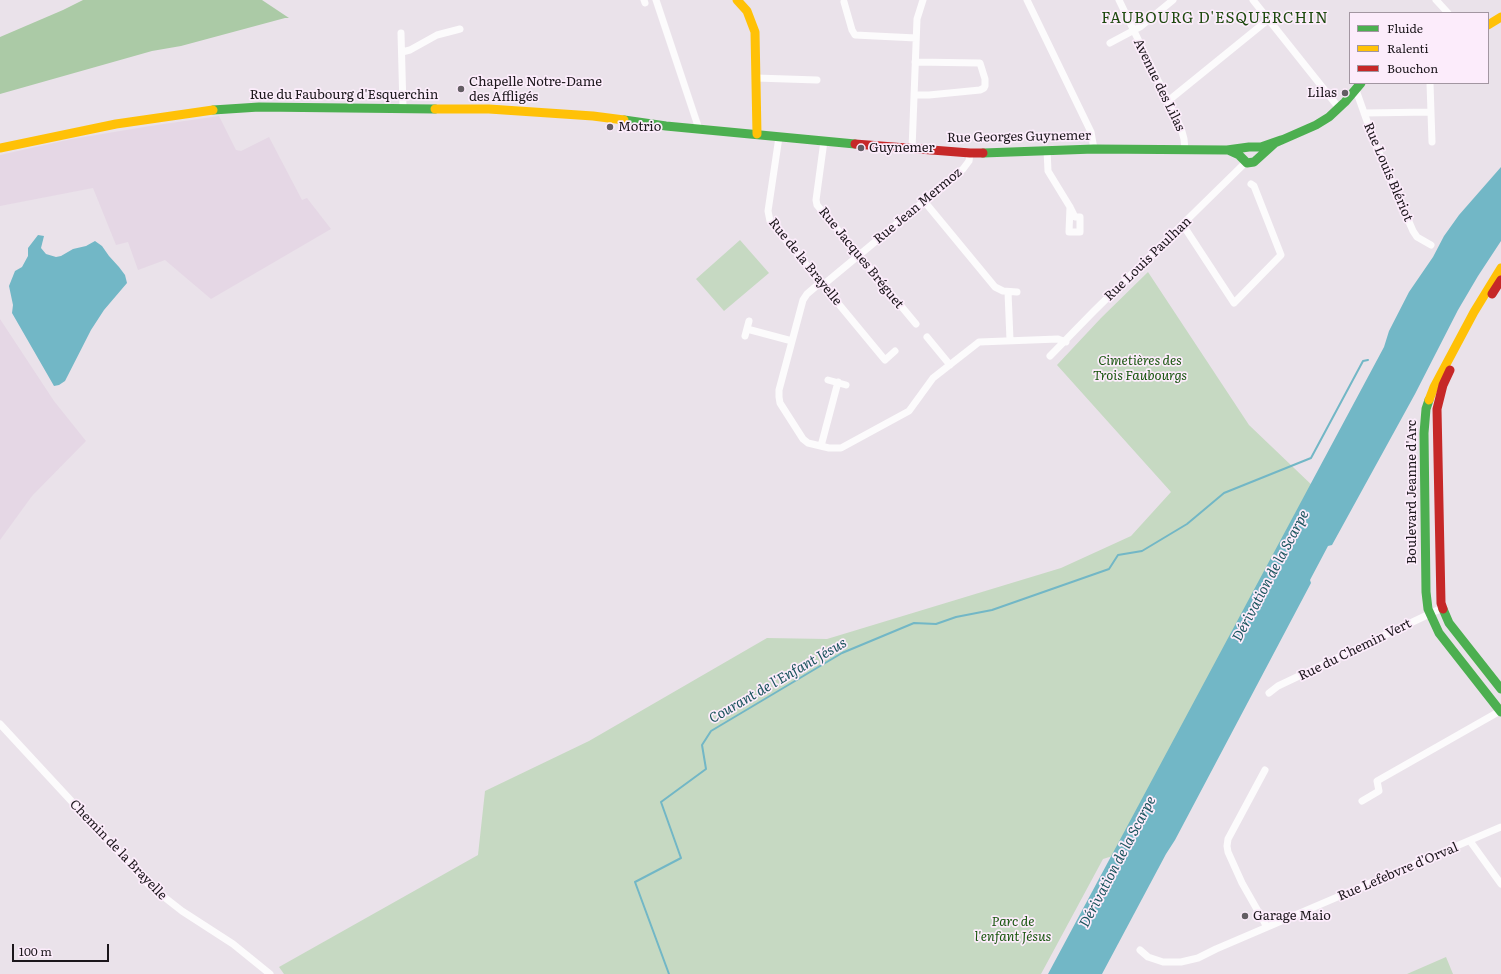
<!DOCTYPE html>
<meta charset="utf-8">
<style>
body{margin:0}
#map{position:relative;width:1501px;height:974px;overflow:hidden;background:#eae2ea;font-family:Literata,serif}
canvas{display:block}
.legend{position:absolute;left:1349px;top:12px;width:140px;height:72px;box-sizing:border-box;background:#fcecfb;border:1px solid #a296a1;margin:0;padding:5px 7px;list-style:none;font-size:12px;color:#1b161b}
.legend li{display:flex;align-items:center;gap:8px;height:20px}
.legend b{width:20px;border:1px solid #a296a1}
.scale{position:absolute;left:12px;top:944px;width:97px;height:18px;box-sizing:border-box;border:2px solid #1b161b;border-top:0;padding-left:5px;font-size:12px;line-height:14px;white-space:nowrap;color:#1b161b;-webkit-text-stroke:3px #fcecfb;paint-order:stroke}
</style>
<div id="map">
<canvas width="1501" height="974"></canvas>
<ul class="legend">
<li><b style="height:5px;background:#4caf50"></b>Fluide</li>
<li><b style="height:5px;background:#ffc107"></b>Ralenti</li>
<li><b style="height:5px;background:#c62828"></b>Bouchon</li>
</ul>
<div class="scale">100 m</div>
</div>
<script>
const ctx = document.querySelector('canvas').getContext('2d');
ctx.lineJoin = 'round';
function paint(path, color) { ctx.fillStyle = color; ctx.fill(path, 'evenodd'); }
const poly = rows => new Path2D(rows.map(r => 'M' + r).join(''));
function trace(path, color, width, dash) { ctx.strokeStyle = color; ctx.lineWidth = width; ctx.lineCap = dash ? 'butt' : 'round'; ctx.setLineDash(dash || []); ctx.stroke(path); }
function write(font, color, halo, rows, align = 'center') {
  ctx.font = font + ' Literata,serif'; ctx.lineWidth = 3.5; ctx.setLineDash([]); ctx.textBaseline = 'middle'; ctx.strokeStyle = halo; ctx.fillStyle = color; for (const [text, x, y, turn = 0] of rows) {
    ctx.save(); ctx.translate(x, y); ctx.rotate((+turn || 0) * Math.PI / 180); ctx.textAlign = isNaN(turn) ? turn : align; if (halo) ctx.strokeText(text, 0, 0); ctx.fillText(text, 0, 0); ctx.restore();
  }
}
paint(poly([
 [219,116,236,150,241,151,269,137,302,200,307,198,331,229,211,299,165,260,138,270,128,242,116,245,93,188,0,206,0,155,72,139,150,126],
 [0,319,54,401,86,441,32,496,0,540]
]), '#e5d7e5');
paint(poly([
 [740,240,769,273,724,311,696,279],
 [1148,272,1249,425,1339,511,1161,841,1103,859,1041,974,284,974,279,967,478,855,485,791,589,741,767,638,827,639,1061,568,1131,536,1171,492,1057,365,1101,318],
 [1446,957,1453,974,1407,974]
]), '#c6d9c2');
paint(poly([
 [83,0,262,0,289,18,285,18,181,46,152,51,0,94,0,37,63,10]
]), '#abcaa6');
paint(poly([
 [1501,167,1501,241,1478,276,1458,310,1415,394,1332,545,1328,546,1310,580,1311,583,1175,840,1166,854,1102,974,1048,974,1384,347,1389,331,1409,292,1433,257,1444,236,1459,215],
 [38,235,44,236,41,248,46,254,56,257,61,256,73,249,86,246,95,241,102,246,109,256,119,267,125,275,127,283,104,310,91,330,65,381,59,385,54,386,12,313,13,305,9,286,15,271,22,267,28,256,28,248]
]), '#72b7c6');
trace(poly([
 [669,974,635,882,681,858,661,802,706,769,702,745,711,731,842,653,914,623,936,624,956,617,992,610,1109,569,1118,555,1142,551,1187,524,1224,493,1311,458,1363,361,1368,360]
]), '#72b7c6', 2);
trace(poly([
 [644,0,645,3],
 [656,0,699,129],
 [1027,0,1091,132,1094,149],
 [1119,0,1181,128,1184,139,1185,150],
 [1253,0,1339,108],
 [1436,0,1448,13],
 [844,2,852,30,855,35,916,38],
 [401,33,403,108],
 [1110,43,1140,27,1173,0],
 [402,52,410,50,437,35,460,29],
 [756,78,817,80],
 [1430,83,1432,142],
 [1356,90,1374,141,1413,231,1417,237,1431,245],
 [914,95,929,95,980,90,984,88,985,86,985,79,980,63,915,62],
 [1168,101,1269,19],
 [1364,113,1431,112],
 [779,137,768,211,770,221,885,360,895,351],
 [824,141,816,200,817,205,916,324],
 [912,149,917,19,923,0],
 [1047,150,1048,171,1070,207,1075,217,1080,217,1080,232,1069,232,1070,207],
 [924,201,995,287,1003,291,1017,292],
 [1183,225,1234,303,1281,255,1254,186,1251,184],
 [821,282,807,294,803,300,779,390,779,397,780,403,803,439,808,443,829,448,841,448,909,411,933,378,979,342,1058,339,1066,342],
 [823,285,963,169,969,161,970,153],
 [1008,292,1010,340],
 [747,329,792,341],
 [745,336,749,321],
 [927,337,950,365],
 [1050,356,1094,311,1246,162],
 [828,380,846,385],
 [821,446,838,382],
 [1269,693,1278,686,1442,608],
 [0,724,150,886,182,911,233,944,270,974],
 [1265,770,1228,839,1227,846,1228,852,1242,883,1267,927],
 [1362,801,1379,791,1377,781,1500,711],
 [1470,841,1501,884],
 [1140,950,1148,957,1163,962,1181,962,1198,958,1216,949,1501,827]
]), '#fcfbfc', 7);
trace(poly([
 [213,110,259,107,435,109],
 [624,120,666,126,855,144],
 [1228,150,1239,155,1247,163,1254,162,1275,143,1316,125,1329,117,1345,102,1361,83],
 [983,153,1094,149,1227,150,1249,147,1261,147,1281,140],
 [1429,400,1426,409,1424,433,1426,592,1428,609,1439,633,1501,712],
 [1443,609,1449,623,1501,689]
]), '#4caf50', 9);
trace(poly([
 [737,0,747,11,755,32,757,134],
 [1488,25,1501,17],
 [435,109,489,109,593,116,624,120],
 [0,148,116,124,213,110],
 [1429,400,1434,387,1474,312,1501,268]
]), '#ffc107', 9);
trace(poly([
 [855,144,970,153,983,153],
 [1492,294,1501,280],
 [1443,609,1441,603,1437,409,1443,385,1450,370]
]), '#c62828', 9);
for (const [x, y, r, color] of [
 [461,89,4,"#635d63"],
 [1345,93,4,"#635d63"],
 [610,127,4,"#635d63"],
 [861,148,4,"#635d63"],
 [1245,916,4,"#635d63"]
]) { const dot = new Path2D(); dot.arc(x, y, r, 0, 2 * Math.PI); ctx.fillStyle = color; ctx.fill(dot); trace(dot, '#fcecfb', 1.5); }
write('13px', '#1b161b', '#fcecfb', [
 ["Chapelle Notre-Dame",469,82],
 ["des Affligés",469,97],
 ["Lilas",1337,93,"right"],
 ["Motrio",618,127],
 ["Guynemer",869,148],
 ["Garage Maio",1253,916]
], 'left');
write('13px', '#1b161b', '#fcecfb', [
 ["Avenue des Lilas",1159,85,64],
 ["Rue du Faubourg d'Esquerchin",344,95],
 ["Rue Georges Guynemer",1019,137,-1],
 ["Rue Louis Blériot",1388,172,67],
 ["Rue Jean Mermoz",918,206,-40],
 ["Rue Jacques Bréguet",861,258,51],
 ["Rue Louis Paulhan",1148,259,-44],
 ["Rue de la Brayelle",805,262,51],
 ["Boulevard Jeanne d'Arc",1412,492,-90],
 ["Rue du Chemin Vert",1355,650,-26],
 ["Chemin de la Brayelle",118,850,46],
 ["Rue Lefebvre d'Orval",1398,872,-23]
]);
write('italic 13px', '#17550d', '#fcecfb', [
 ["Cimetières des",1140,361],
 ["Trois Faubourgs",1140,376],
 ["Parc de",1013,922],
 ["l'enfant Jésus",1013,937]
]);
write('italic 14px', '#19535c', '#fcecfb', [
 ["Dérivation de la Scarpe",1271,576,-62],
 ["Courant de l'Enfant Jésus",778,681,-30],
 ["Dérivation de la Scarpe",1118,862,-62]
]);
ctx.letterSpacing = '1px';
write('15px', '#1d490e', '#fcecfb', [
 ["FAUBOURG D'ESQUERCHIN",1215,19]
]);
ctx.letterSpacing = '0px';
</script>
